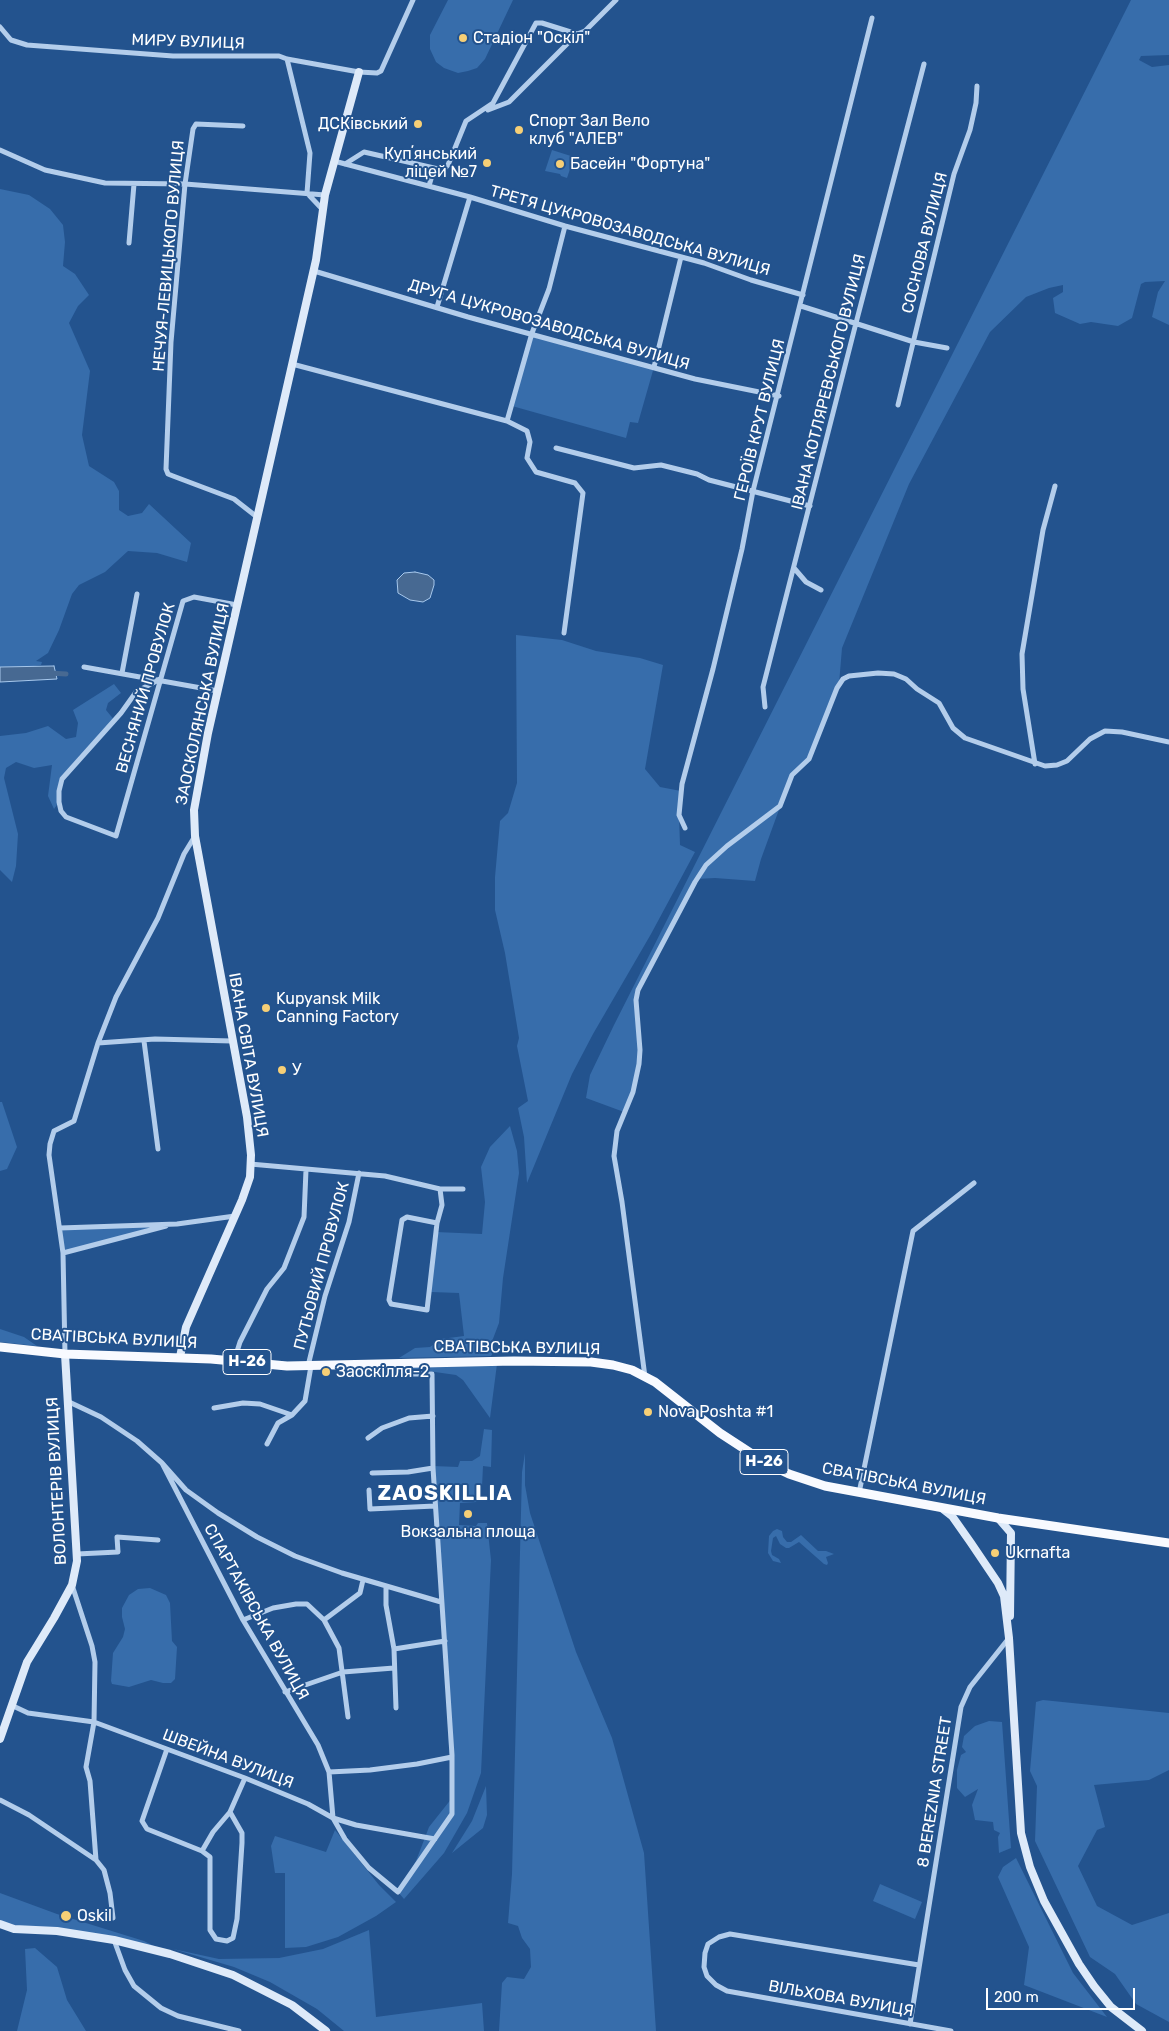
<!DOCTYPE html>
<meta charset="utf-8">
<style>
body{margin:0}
#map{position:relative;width:1169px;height:2031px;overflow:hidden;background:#23538e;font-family:Rubik,sans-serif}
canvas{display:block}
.scale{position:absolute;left:986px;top:1988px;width:149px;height:22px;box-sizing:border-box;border:2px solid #fff;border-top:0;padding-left:6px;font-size:15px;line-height:18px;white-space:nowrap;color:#fff;-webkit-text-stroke:4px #23538e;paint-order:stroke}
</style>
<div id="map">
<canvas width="1169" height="2031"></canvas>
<div class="scale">200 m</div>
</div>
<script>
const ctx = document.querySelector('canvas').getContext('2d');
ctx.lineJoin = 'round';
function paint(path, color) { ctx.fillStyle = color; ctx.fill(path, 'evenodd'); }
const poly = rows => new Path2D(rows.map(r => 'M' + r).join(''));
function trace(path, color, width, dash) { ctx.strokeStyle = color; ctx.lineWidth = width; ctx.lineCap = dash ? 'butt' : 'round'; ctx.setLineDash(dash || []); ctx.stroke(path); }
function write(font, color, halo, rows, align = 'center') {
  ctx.font = font + ' Rubik,sans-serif'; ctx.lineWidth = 4; ctx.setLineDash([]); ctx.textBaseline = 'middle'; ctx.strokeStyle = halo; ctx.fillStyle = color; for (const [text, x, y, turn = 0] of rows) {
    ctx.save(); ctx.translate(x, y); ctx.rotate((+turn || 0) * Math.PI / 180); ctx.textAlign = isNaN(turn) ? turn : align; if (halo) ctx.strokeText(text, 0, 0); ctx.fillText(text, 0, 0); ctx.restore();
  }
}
paint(poly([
 [448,0,513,0,485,59,477,68,468,71,458,73,444,68,436,62,430,49,430,35],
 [1131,0,1169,0,1169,55,1141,56,1139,60,1152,67,1169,65,1169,325,1152,317,1158,292,1165,281,1145,282,1141,284,1132,318,1118,326,1091,322,1080,324,1055,313,1053,298,1063,292,1063,285,1049,288,1026,297,990,332,909,484,842,648,839,684,809,759,792,774,761,859,755,881,715,878,696,879,638,990,636,1000,640,1050,633,1092,624,1112,586,1098,590,1075,614,1025],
 [552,150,574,157,567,178,561,176,560,174,545,171],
 [0,189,29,195,50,209,63,225,65,242,63,266,75,274,89,295,78,306,69,323,90,371,82,435,89,466,114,482,119,491,119,510,128,516,142,513,149,504,191,543,187,562,157,553,128,551,105,572,79,585,72,594,59,630,48,653,36,661,42,662,41,665,34,666,0,667],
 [532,333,654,367,638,423,630,422,626,438,512,406],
 [516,635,562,640,596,651,640,658,663,665,645,769,660,787,681,791,679,815,680,845,695,852,651,934,593,1034,572,1074,527,1183,524,1137,518,1108,528,1101,517,1046,519,1038,505,953,495,910,495,877,500,821,508,813,517,783],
 [114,684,121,693,108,703,106,710,115,721,68,771,60,786,59,802,54,809,48,796,52,765,34,768,16,762,6,768,4,778,18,834,16,866,12,882,0,870,0,736,26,733,48,726,66,739,76,737,78,723,73,710],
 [0,1102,2,1102,17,1147,7,1169,0,1171],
 [510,1126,517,1151,519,1173,503,1278,499,1323,491,1344,495,1350,491,1356,399,1358,415,1348,430,1347,441,1339,464,1336,459,1293,431,1292,436,1232,482,1234,485,1202,481,1167,490,1147],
 [177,1224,63,1253,60,1228],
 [0,1329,24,1337,37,1346,0,1342],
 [497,1364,490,1418,463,1380,456,1375,428,1371,391,1370,388,1367],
 [484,1429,492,1430,491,1467,483,1466,482,1487,478,1487,477,1502,460,1503,459,1525,476,1526,478,1523,487,1523,491,1560,481,1773,467,1813,444,1853,404,1899,398,1892,416,1861,429,1827,452,1798,433,1466,458,1467,460,1461,472,1461,480,1456],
 [525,1453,525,1485,530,1513,576,1652,612,1738,644,1853,656,2031,499,2031,502,1983,507,1977,524,1979,531,1967,530,1949,522,1938,518,1926,508,1923,512,1874,522,1472],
 [777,1529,782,1531,783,1537,787,1542,791,1542,801,1535,818,1551,826,1551,834,1554,826,1557,828,1563,827,1565,824,1564,799,1542,789,1548,786,1548,780,1544,776,1536,773,1538,771,1551,772,1555,779,1559,781,1563,773,1561,768,1553,769,1536,773,1531],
 [150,1588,166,1595,170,1603,172,1641,177,1647,175,1679,171,1683,163,1683,151,1680,129,1687,112,1684,111,1681,113,1653,123,1637,125,1629,122,1617,122,1608,129,1595,138,1589],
 [1043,1700,1169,1713,1169,1770,1149,1780,1094,1785,1105,1827,1097,1830,1078,1866,1097,1906,1132,1925,1169,1913,1169,2022,1136,2004,1115,1974,1090,1957,1035,1841,1037,1786,1030,1771,1036,1702],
 [989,1721,1002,1722,1011,1848,999,1853,998,1837,1000,1833,994,1830,993,1822,975,1820,972,1805,978,1789,965,1797,957,1788,957,1770,961,1755,966,1752,962,1747,964,1736,975,1726],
 [486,1786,487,1815,483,1828,452,1853,472,1821],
 [335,1830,379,1885,396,1902,376,1916,338,1937,306,1947,285,1948,285,1873,275,1873,271,1846,275,1836,326,1852],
 [1016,1858,1073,1973,1107,2017,1024,1985,1029,1947,998,1877,1003,1867],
 [880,1884,922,1902,915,1919,873,1901],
 [0,1893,57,1914,144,1941,170,1954,119,1938,7,1925,0,1920],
 [369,1930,376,2017,482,2003,484,2031,344,2031,317,2009,270,1982,234,1967,173,1949,219,1959,279,1958,323,1949],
 [35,1948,57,1967,67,2000,86,2031,17,2031,27,1990,25,1949]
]), '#376dab');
const water = poly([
 [415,572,428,575,434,580,434,585,430,598,423,602,410,600,398,593,397,580,404,573,415,572],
 [54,666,57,679,0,682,0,667,54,666]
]);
paint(water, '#476992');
trace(water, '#a7c8ec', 1);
trace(poly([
 [49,673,66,674]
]), '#476992', 5);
trace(poly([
 [0,27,11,40,27,45,173,56,279,56,287,59,359,72,377,73,381,71,413,0],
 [287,59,310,153,307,193,323,210],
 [488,110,509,102,577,34,585,31,616,0],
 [243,126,196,124,193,129,185,184,171,342,166,469,168,474,173,476,234,499,257,517],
 [0,150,45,170,105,183,185,184,325,195],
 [334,161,470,197,565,226,704,263,751,280,803,295],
 [345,164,364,152,434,168,429,186],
 [434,168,443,170,448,165,466,121,493,103,536,23,542,23,577,34],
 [129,243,134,184],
 [314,271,468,317,695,379,779,396],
 [801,306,914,342,947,348],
 [437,307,470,197],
 [292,364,507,421,527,431,530,442,527,458,536,472,575,483,583,493,564,633],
 [654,367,681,257],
 [898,405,954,174,970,130,976,103,977,86],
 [507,421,532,333,549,289,565,226],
 [556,448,634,468,661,465,697,474,709,480,810,506],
 [794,568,806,582,821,590],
 [84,667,218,691],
 [122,673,137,594],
 [160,679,136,692,121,713,62,779,59,791,59,802,61,811,66,817,116,836,183,601,194,597,237,605],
 [765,707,763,687,856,323,924,64],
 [1035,764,1023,689,1022,654,1043,530,1055,486],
 [685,828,679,815,682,784,713,669,742,549,753,491,872,18],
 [144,1041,158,1149],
 [98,1043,155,1039,232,1041],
 [250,1164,385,1176,440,1189,463,1189],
 [437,1223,407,1217,402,1220,389,1300,391,1304,427,1310,437,1223,442,1205,440,1189],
 [60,1228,177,1224,235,1216],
 [63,1253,166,1226],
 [65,1354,63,1253,49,1155,50,1144,54,1131,74,1121,98,1043,116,997,158,918,184,854,195,836],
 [234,1361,240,1342,267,1289,284,1268,304,1217,306,1170],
 [308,1366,325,1296,349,1222,359,1173],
 [645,1377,622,1202,614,1156,617,1131,633,1092,639,1064,640,1050,636,1000,638,990,695,882,706,865,727,846,780,806,792,775,809,759,837,688,843,679,849,676,878,673,894,674,906,679,917,689,939,703,953,728,965,738,1045,766,1057,765,1067,761,1090,739,1105,731,1122,732,1169,742],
 [67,1401,101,1417,137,1441,162,1463,186,1490,218,1513,257,1537,295,1556,342,1573,441,1602],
 [214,1408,243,1403,260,1404,292,1415],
 [368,1438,382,1428,409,1418,433,1416],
 [267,1444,278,1423,292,1415,305,1401,311,1366],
 [162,1463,243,1620,318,1745,329,1772,333,1818,345,1839,369,1868,398,1892,452,1814,452,1755,433,1468,432,1374,382,1374,372,1365],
 [372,1473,408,1472,433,1468],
 [369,1490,370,1509,435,1506],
 [859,1493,913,1231,974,1183],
 [77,1554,118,1552,117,1537,158,1540],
 [72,1585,92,1646,95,1662,94,1722,86,1767,90,1781,96,1860,104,1870,110,1893,113,1918],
 [386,1586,386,1605,394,1649,396,1708],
 [243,1620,273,1608,296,1604,307,1604,324,1620,339,1648,348,1717],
 [324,1620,360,1593,363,1580],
 [394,1649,445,1641],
 [285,1692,343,1672,394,1668],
 [11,1705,28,1713,94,1722,245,1778,308,1804,333,1818,356,1825,435,1839],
 [167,1749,142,1821,147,1829,202,1851,210,1857,210,1930,216,1939,227,1941,233,1938,237,1919,242,1843,242,1833,230,1812],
 [329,1772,370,1770,417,1764,452,1757],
 [0,1800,29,1815,96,1860],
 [202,1851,213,1832,230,1812,245,1778],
 [114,1940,125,1970,134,1986,161,2008,178,2016,239,2031],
 [919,1965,730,1934,719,1937,708,1944,705,1953,704,1967,707,1976,716,1985,727,1991,951,2031],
 [910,2024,961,1707,970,1687,1009,1638]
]), '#b3cdeb', 5);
trace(poly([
 [180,1357,186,1327,242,1200,250,1177,251,1155,247,1117,195,836,194,810,208,733,316,260,325,195,359,72],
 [943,1509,952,1516,971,1543,998,1583,1004,1596,1009,1638,1021,1833,1030,1867,1044,1901,1079,1964,1094,1986,1111,2007,1142,2031],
 [998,1518,1011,1533,1010,1616],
 [0,1739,27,1662,54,1618,72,1585,77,1561,65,1354],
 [0,1924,14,1929,57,1931,114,1940,170,1954,233,1975,292,2005,326,2031]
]), '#deeaf9', 8);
trace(poly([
 [0,1347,65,1354,211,1359,287,1366,514,1361,591,1362,613,1365,632,1370,655,1382,720,1433,766,1463,789,1474,825,1486,998,1518,1169,1543]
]), '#f8faff', 9);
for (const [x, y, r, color] of [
 [463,38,5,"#f6cf76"],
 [418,124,5,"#f6cf76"],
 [519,130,5,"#f6cf76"],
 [487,163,5,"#f6cf76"],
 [560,164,5,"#f6cf76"],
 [266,1008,5,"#f6cf76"],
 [282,1070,5,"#f6cf76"],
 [326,1372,5,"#f6cf76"],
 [648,1412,5,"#f6cf76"],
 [468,1514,5,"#f6cf76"],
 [995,1553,5,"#f6cf76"],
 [66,1916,6,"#f6cf76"]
]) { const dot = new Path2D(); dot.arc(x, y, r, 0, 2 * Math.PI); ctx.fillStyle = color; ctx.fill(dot); trace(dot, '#23538e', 2); }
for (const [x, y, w] of [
 [247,1362,48],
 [764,1462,48]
]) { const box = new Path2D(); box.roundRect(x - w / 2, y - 12.5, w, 25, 4); ctx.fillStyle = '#23538e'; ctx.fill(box); trace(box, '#fff', 1); }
write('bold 15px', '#fff', null, [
 ["Н-26",247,1362],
 ["Н-26",764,1462]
]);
write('16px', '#fff', '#23538e', [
 ["Стадіон \"Оскіл\"",473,38],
 ["Спорт Зал Вело",529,121],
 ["клуб \"АЛЕВ\"",529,139],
 ["ДСКівський",408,124,"right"],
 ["Купʼянський",477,154,"right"],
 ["ліцей №7",477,172,"right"],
 ["Басейн \"Фортуна\"",570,164],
 ["Kupyansk Milk",276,999],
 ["Сanning Factory",276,1017],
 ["У",292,1070],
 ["Заоскілля-2",336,1372],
 ["Nova Poshta #1",658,1412],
 ["Вокзальна площа",468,1532,"center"],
 ["Ukrnafta",1005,1553],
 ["Oskil",77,1916]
], 'left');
write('16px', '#fff', '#23538e', [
 ["МИРУ ВУЛИЦЯ",188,42,2],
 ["ТРЕТЯ ЦУКРОВОЗАВОДСЬКА ВУЛИЦЯ",630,231,16],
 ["СОСНОВА ВУЛИЦЯ",925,243,-76],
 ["НЕЧУЯ-ЛЕВИЦЬКОГО ВУЛИЦЯ",169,256,-85],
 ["ДРУГА ЦУКРОВОЗАВОДСЬКА ВУЛИЦЯ",549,325,16],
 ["ІВАНА КОТЛЯРЕВСЬКОГО ВУЛИЦЯ",829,382,-76],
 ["ГЕРОЇВ КРУТ ВУЛИЦЯ",760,420,-76],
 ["ВЕСНЯНИЙ ПРОВУЛОК",146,688,-74],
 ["ЗАОСКОЛЯНСЬКА ВУЛИЦЯ",203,704,-78],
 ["ІВАНА СВІТА ВУЛИЦЯ",248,1055,80],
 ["ПУТЬОВИЙ ПРОВУЛОК",322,1266,-75],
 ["СВАТІВСЬКА ВУЛИЦЯ",114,1339,3],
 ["СВАТІВСЬКА ВУЛИЦЯ",517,1348,1],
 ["ВОЛОНТЕРІВ ВУЛИЦЯ",57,1481,-93],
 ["СВАТІВСЬКА ВУЛИЦЯ",904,1484,11],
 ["СПАРТАКІВСЬКА ВУЛИЦЯ",256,1612,61],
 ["ШВЕЙНА ВУЛИЦЯ",228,1759,21],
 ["8 BEREZNIA STREET",935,1792,-81],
 ["ВІЛЬХОВА ВУЛИЦЯ",841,1999,10]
]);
ctx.letterSpacing = '1px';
write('bold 21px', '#fff', '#23538e', [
 ["ZAOSKILLIA",445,1494]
]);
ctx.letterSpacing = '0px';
</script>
